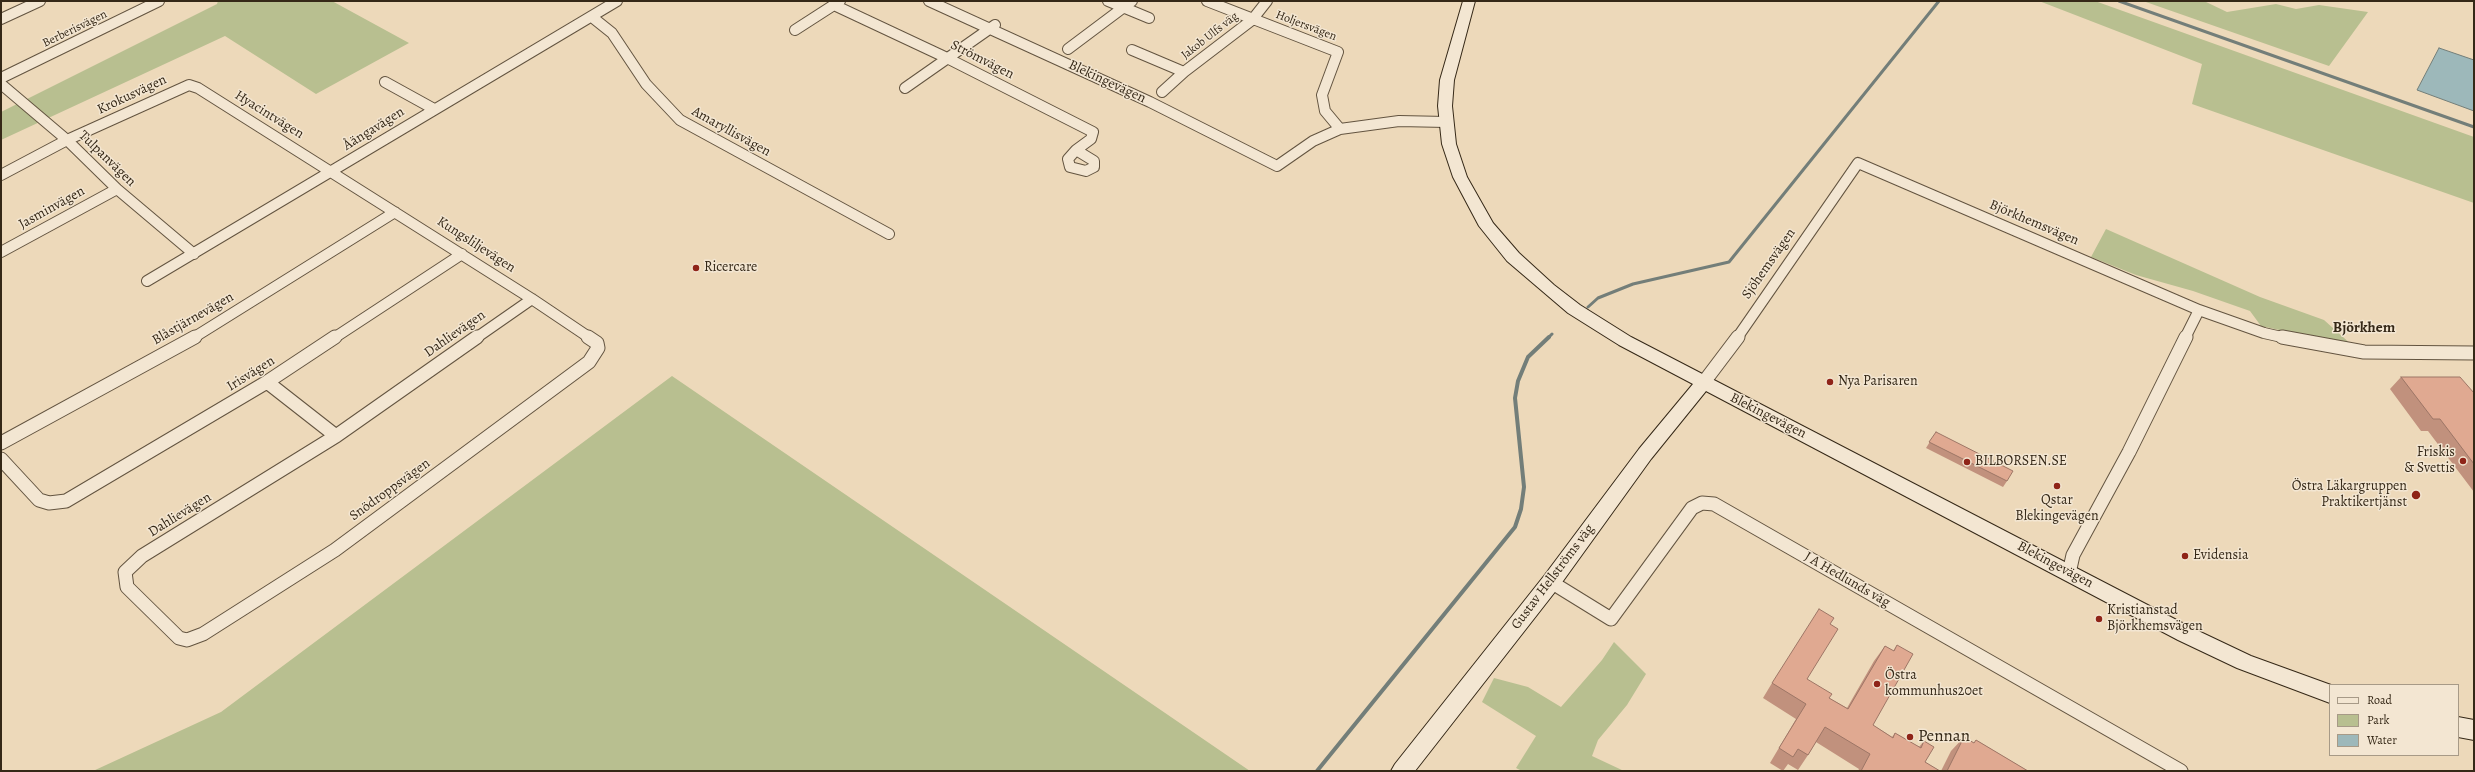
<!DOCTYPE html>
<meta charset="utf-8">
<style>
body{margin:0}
#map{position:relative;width:2475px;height:772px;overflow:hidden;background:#edd9ba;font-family:Alegreya,serif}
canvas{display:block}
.frame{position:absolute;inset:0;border:2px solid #352817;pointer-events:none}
.legend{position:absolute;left:2329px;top:684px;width:130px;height:72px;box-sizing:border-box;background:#f3e6d2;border:1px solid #a79a87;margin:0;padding:5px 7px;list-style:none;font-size:12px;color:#352817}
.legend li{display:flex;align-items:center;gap:8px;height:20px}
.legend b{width:20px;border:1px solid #a79a87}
</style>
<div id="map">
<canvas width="2475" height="772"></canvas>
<div class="frame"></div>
<ul class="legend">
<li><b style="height:5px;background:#f3e6d2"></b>Road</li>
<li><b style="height:11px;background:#b8bf90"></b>Park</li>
<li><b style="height:11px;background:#9db8ba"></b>Water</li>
</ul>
</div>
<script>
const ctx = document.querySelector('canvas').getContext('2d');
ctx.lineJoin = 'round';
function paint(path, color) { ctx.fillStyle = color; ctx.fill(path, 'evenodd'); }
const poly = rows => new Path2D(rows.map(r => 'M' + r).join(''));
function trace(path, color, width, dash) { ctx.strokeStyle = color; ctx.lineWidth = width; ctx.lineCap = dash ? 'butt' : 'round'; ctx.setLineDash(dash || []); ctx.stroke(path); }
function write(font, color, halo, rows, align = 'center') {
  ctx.font = font + ' Alegreya,serif'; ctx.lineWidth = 3; ctx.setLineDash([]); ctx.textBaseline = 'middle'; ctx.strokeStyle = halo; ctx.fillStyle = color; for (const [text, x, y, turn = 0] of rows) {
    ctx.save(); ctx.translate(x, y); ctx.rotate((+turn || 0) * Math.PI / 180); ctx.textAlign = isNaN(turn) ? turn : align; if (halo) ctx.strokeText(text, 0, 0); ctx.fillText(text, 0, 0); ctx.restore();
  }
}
paint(poly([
 [218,1,332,1,409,43,316,94,225,36,1,140,1,112,217,4],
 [2039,1,2095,1,2474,137,2474,203,2192,104,2202,64],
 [2143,1,2204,1,2227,12,2276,4,2296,9,2319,5,2368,12,2329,66],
 [2106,229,2260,297,2324,320,2353,346,2261,326,2250,311,2193,291,2136,275,2091,257],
 [672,376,1250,771,93,771,221,712],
 [1614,642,1646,674,1627,705,1598,740,1592,756,1624,771,1522,771,1516,768,1536,736,1482,702,1494,678,1528,687,1561,707,1602,660]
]), '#b8bf90');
const water = poly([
 [2439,48,2474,60,2474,111,2417,90,2439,48]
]);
paint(water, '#9db8ba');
trace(water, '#737e79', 1);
trace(poly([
 [2119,1,2474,127],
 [1588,307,1598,298,1633,284,1729,262,1939,1],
 [1548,338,1552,334]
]), '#737e79', 3);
trace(poly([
 [1317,771,1515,527,1521,509,1524,487,1515,398,1518,381,1528,357,1549,337]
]), '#737e79', 4);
const streetFar1 = poly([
 [929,1,1150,102,1277,166,1313,141,1340,129,1399,121,1446,122],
 [1108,1,1149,18],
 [1207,1,1338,52,1322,95,1325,111,1340,129],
 [834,5,947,58,1093,132,1091,139,1076,150],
 [592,17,612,33,646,84,680,120,889,234],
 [1,19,40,1],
 [795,30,840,1],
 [1068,49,1132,1],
 [1132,50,1184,72,1252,20,1267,1],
 [1,78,159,1],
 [385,82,434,109],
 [1,84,67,140,117,189,194,254],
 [905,88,995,25],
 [1162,92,1184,72],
 [1076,150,1094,161,1094,167,1086,171,1070,167,1068,159,1076,150],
 [1,175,67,140,189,85,198,88,532,299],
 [1,252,117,189],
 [147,281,617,1],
 [532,299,590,338],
 [193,338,395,212],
 [334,338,462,254],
 [476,338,532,299],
 [1737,338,1858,163,2199,310,2264,333,2286,338],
 [2185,338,2199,310]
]);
const street = poly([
 [477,337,336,436,142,556,125,572,127,587,179,638,187,640,203,634,335,550,589,362,598,348,597,343,588,337],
 [2282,337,2364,352,2474,353],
 [267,382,336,436],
 [1704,382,1738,337],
 [1,443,195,337],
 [1,459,39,500,49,503,66,501,267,382,335,337],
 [2069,573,2073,555,2129,452,2186,337],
 [1551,582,1611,619,1692,508,1702,503,1714,504,2181,771]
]);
const secondary = poly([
 [1463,1,1475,1,1454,80,1452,106,1456,144,1467,177,1493,223,1519,253,1554,285,1580,305,1631,337,2192,628,2251,656,2331,685,2330,703,2237,668,2178,640,1706,391,1651,459,1558,588,1415,771,1391,771,1395,764,1544,576,1639,449,1693,384,1619,345,1568,313,1507,261,1479,226,1453,177,1442,144,1438,106,1440,80,1463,1],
 [2458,717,2474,720,2474,740,2458,737,2458,717]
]);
trace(streetFar1, '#635440', 12);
trace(street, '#635440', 15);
trace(secondary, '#352817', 2);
trace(streetFar1, '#f3e6d2', 10);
trace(street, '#f3e6d2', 13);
paint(secondary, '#f3e6d2');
paint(poly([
 [2401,377,2474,393,2474,492,2428,431,2421,431,2390,389],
 [1936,432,2007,481,2003,487,1926,448],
 [1830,624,1807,679,1829,698,1847,708,1874,661,1885,646,1893,651,1897,645,1873,725,1892,737,1895,733,1919,747,1924,741,1925,762,1940,771,1858,771,1859,769,1816,742,1808,755,1798,770,1788,764,1783,771,1770,763,1796,719,1763,698,1772,683],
 [1964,737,1974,743,1976,740,2028,771,1941,771,1951,751]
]), '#c1917d');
const building = poly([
 [2401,377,2460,377,2474,393,2474,464,2440,419,2433,419,2401,377],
 [1936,432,2013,471,2007,481,1929,442,1936,432],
 [1819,609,1834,618,1830,624,1838,629,1807,679,1832,694,1829,698,1848,709,1885,646,1894,651,1897,645,1913,654,1873,725,1893,738,1895,733,1921,748,1924,741,1934,747,1925,762,1940,771,1861,771,1870,754,1825,727,1808,755,1798,749,1793,757,1779,748,1806,704,1772,683,1819,609],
 [1964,737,1974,743,1976,740,2028,771,1947,771,1964,737]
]);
paint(building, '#e0a991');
trace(building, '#9d7666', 1);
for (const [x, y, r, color] of [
 [696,268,4,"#8f2418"],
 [1830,382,4,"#8f2418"],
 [2463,461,4,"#8f2418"],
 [1967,462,4,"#8f2418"],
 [2057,486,4,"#8f2418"],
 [2416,495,5,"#8f2418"],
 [2185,556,4,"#8f2418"],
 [2099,619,4,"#8f2418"],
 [1877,684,4,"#8f2418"],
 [1910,737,4,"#8f2418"]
]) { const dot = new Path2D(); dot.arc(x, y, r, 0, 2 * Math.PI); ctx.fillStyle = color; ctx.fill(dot); trace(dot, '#f3e6d2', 1.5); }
write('12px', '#352817', '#f3e6d2', [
 ["Holjersvägen",1306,26,21],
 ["Berberisvägen",75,29,-26],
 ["Jakob Ulfs väg",1210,36,-38]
]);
write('14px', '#352817', '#f3e6d2', [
 ["Strömvägen",982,60,27],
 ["Blekingevägen",1107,82,25],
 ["Krokusvägen",132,95,-25],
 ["Hyacintvägen",269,115,32],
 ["Åängavägen",374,129,-32],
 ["Amaryllisvägen",731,132,29],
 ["Tulpanvägen",107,159,44],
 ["Jasminvägen",52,208,-29],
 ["Björkhemsvägen",2034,223,23],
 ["Kungsliljevägen",476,245,33],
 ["Sjöhemsvägen",1769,264,-55],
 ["Blåstjärnevägen",193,319,-30],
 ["Dahlievägen",455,334,-35],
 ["Irisvägen",251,374,-32],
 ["Blekingevägen",1768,416,27],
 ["Snödroppsvägen",390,490,-36],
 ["Dahlievägen",180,515,-32],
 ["Blekingevägen",2055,565,28],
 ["Gustav Hellströms väg",1553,577,-53],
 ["J A Hedlunds väg",1847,580,30]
]);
write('14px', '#352817', '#f3e6d2', [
 ["Ricercare",704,268],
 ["Nya Parisaren",1838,382],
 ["Friskis",2455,453,"right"],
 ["& Svettis",2455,469,"right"],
 ["BILBORSEN.SE",1975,462],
 ["Östra Läkargruppen",2407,487,"right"],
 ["Praktikertjänst",2407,503,"right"],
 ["Qstar",2057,501,"center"],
 ["Blekingevägen",2057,517,"center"],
 ["Evidensia",2193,556],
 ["Kristianstad",2107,611],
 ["Björkhemsvägen",2107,627],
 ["Östra",1885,676],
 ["kommunhus20et",1885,692]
], 'left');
write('bold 15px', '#352817', '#f3e6d2', [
 ["Björkhem",2364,328]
]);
write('17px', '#352817', '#f3e6d2', [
 ["Pennan",1918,737]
], 'left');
</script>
